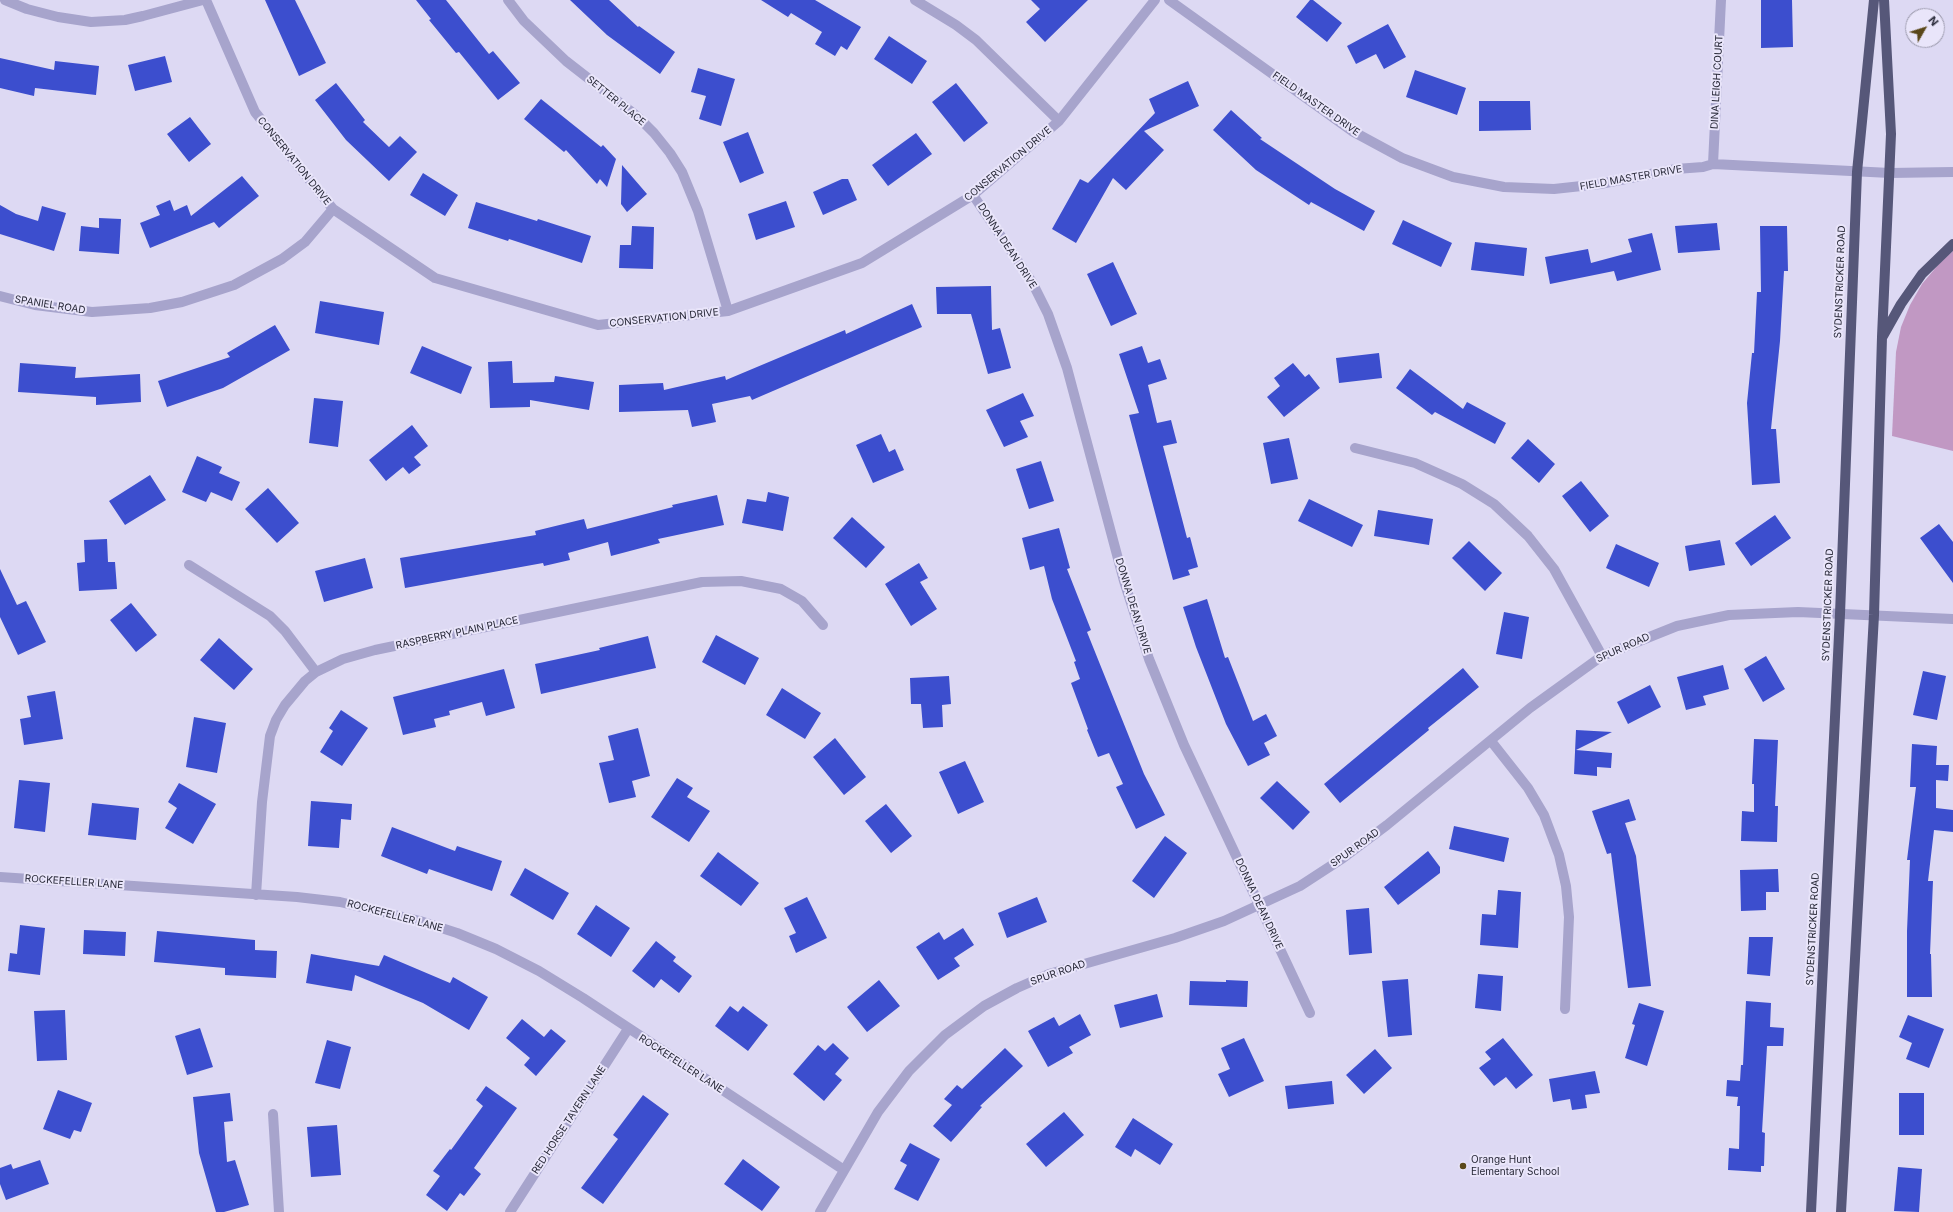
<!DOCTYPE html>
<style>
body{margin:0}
#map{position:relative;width:1953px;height:1212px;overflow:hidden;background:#ddd9f3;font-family:Inter,sans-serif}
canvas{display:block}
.north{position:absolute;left:1905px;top:8px;width:40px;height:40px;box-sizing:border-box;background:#e9e5fa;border:1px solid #9b99ac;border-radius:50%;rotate:51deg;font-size:11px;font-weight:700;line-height:16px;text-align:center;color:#262736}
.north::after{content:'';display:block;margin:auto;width:14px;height:18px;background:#5a4719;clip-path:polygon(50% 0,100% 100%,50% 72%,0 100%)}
</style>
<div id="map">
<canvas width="1953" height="1212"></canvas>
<div class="north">N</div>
</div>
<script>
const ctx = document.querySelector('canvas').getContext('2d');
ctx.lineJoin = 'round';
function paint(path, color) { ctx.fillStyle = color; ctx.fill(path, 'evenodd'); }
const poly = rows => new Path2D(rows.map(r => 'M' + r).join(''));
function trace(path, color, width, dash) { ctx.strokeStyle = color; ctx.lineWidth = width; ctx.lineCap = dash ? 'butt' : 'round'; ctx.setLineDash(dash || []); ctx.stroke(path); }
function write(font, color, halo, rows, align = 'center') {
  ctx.font = font + ' Inter,sans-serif'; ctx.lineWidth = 4; ctx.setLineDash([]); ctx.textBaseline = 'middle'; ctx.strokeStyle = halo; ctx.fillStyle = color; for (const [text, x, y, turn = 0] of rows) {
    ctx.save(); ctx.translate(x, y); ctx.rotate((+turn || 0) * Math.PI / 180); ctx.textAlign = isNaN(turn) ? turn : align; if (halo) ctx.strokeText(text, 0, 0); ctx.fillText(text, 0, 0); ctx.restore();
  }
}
paint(poly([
 [1953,251,1953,451,1892,436,1896,352,1901,327,1910,305,1922,284,1938,265]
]), '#c198c3');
paint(poly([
 [265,0,295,0,326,63,299,76],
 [416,0,446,0,489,54,493,51,520,83,498,100,459,52,456,53,429,20,431,19],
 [570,0,609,0,638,27,639,26,675,52,660,74,607,35],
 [761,0,815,0,861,27,847,50,841,46,835,56,815,44,822,32,791,13,788,17],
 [1031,0,1088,0,1045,42,1026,22,1040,9],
 [1310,0,1313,0,1342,23,1327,42,1296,17],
 [1761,0,1792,0,1793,47,1761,48],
 [1388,24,1406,57,1384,69,1376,54,1356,64,1347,46],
 [889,36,927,61,912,84,874,59],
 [165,56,172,82,135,91,128,65],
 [0,58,54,70,55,61,99,66,96,95,35,88,34,96,0,88],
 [698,68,735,79,721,126,699,119,706,96,691,92],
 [1415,70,1466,88,1457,115,1406,97],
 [1188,81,1199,106,1144,131,1164,150,1126,190,1113,178,1076,243,1052,229,1080,179,1088,183,1155,113,1149,99],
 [336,83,365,120,363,122,389,147,400,136,417,152,389,181,346,140,315,100],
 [956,83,988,123,964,142,932,102],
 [541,99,601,147,603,145,616,159,607,187,600,179,597,184,566,150,564,152,524,119],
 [1479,101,1530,101,1531,130,1479,131],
 [1231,110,1262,138,1260,139,1335,189,1375,211,1364,231,1311,202,1309,205,1256,170,1213,130],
 [190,117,211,144,189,162,167,134],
 [748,132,764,173,740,183,723,142],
 [916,133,932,154,888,186,872,165],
 [622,165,647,194,627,212,621,204],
 [423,173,458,195,445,216,410,195],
 [242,176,259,196,219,228,214,222,150,248,140,223,160,215,156,206,170,200,174,211,187,205,191,216],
 [842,179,848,179,857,200,823,215,813,192],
 [786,201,795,227,756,240,748,214],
 [476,202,537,221,538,219,591,236,582,263,509,239,508,241,468,228],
 [0,205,16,214,38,221,42,206,66,213,54,251,0,234],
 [99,218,121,219,119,254,79,251,81,226,99,228],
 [1403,220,1452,243,1441,267,1392,244],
 [1717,223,1720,250,1678,253,1675,226],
 [632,226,654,227,653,269,619,268,620,245,631,245],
 [1760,226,1787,226,1788,271,1784,271,1780,341,1771,429,1776,429,1780,483,1752,485,1747,403,1752,353,1754,353,1757,292,1761,292],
 [1652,233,1661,270,1617,281,1614,271,1550,284,1545,257,1588,249,1591,263,1632,252,1628,239],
 [1475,242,1527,248,1524,276,1471,270],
 [1113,262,1137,314,1111,326,1087,274],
 [991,286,992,330,1000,328,1011,368,988,374,971,314,937,314,936,287],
 [320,301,384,312,379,345,315,333],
 [912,304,922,327,752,400,750,396,712,404,716,422,692,427,688,410,619,412,619,385,663,383,664,390,725,376,726,380,845,330,846,334],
 [275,325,290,350,223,388,167,407,158,381,230,357,227,353],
 [422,346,472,367,461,394,410,373],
 [1142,346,1148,363,1160,359,1167,379,1148,385,1157,423,1171,420,1177,443,1163,446,1187,538,1190,537,1198,567,1188,570,1190,575,1173,580,1129,415,1139,413,1119,354],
 [1379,353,1382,378,1339,383,1336,358],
 [512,361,513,383,554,382,555,376,594,382,589,410,530,400,530,407,490,408,488,362],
 [20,363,76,367,75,378,140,374,141,402,96,405,96,397,18,392],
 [1293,363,1305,377,1309,374,1320,388,1284,417,1267,397,1280,386,1274,378],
 [1410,369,1463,409,1467,402,1506,423,1495,444,1435,412,1432,415,1396,388],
 [1023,393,1034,416,1020,421,1028,437,1004,447,986,410],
 [314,398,343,401,338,447,309,443],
 [412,425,428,446,414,457,421,465,409,474,403,467,386,481,369,460],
 [881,434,889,452,895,449,904,470,873,483,856,445],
 [1289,438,1298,479,1271,484,1263,443],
 [1528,439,1555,464,1539,483,1511,458],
 [197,456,222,467,219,473,240,482,232,501,211,492,206,502,182,492],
 [1041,461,1054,501,1029,509,1016,469],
 [150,475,166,500,125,525,109,501],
 [1581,481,1609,516,1590,532,1562,496],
 [268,488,299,523,277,543,245,509],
 [768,492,789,497,783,531,742,523,747,499,766,502],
 [717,495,724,525,658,539,660,543,611,556,608,542,568,553,570,560,544,566,543,563,405,588,400,558,536,535,535,531,584,519,587,529,673,507,672,505],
 [1309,499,1363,525,1352,547,1298,521],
 [1378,510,1433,519,1429,545,1374,536],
 [1775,515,1791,538,1751,566,1735,543],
 [852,517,885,547,866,568,833,538],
 [1939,524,1953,542,1953,583,1920,538],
 [1059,528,1070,568,1067,569,1091,630,1087,632,1144,774,1165,815,1136,829,1116,787,1123,784,1109,753,1098,757,1087,730,1088,729,1071,683,1080,679,1074,662,1076,661,1052,599,1044,566,1030,570,1022,538],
 [107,539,108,562,115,562,117,589,79,591,77,563,85,562,84,540],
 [1720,540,1725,565,1689,571,1685,546],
 [1469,541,1502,573,1485,591,1452,558],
 [1616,544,1659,563,1649,587,1606,568],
 [365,558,373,588,324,602,315,571],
 [919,563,928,578,920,582,937,609,911,626,885,584],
 [0,569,17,605,26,601,46,642,18,655,0,617],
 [1207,599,1225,658,1228,657,1253,721,1266,714,1277,736,1264,743,1270,755,1248,766,1226,724,1196,647,1183,607],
 [131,603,157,635,136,652,110,620],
 [1504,612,1529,617,1522,659,1496,654],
 [716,635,759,658,745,685,702,662],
 [648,636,656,668,541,694,535,664,600,650,599,648],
 [219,638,253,669,234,690,200,660],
 [1766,656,1785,689,1763,702,1744,669],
 [1723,665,1729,689,1703,696,1706,705,1686,710,1677,677],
 [1463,668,1479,687,1428,728,1429,730,1340,803,1324,784],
 [504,669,515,708,486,716,482,702,449,711,450,715,434,719,436,727,403,735,393,697],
 [1923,671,1946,676,1937,720,1913,715],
 [949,676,951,704,942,705,943,727,923,728,921,704,911,704,910,678],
 [1650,685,1661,707,1628,724,1617,702],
 [782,688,821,713,805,739,766,715],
 [55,691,63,739,24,745,20,719,31,717,27,696],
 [341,710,368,728,342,766,320,752,333,731,329,728],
 [194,717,226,723,217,773,186,767],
 [638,728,650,776,632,781,636,797,609,803,599,763,614,760,608,736],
 [1576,730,1612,732,1576,750,1612,753,1611,768,1597,767,1597,776,1574,774],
 [835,738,866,777,844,795,813,757],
 [1754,739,1778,740,1775,806,1778,806,1777,842,1741,841,1742,811,1754,812,1754,784,1752,784],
 [1912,744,1937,746,1936,765,1949,765,1948,781,1936,780,1936,808,1953,810,1953,832,1934,830,1928,881,1933,881,1930,954,1931,954,1932,997,1907,997,1907,931,1910,860,1907,860,1916,787,1910,787],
 [965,761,984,802,958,814,939,772],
 [677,778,693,788,687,797,710,811,689,842,651,817],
 [19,780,50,783,45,832,14,828],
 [1277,781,1310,812,1293,830,1260,798],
 [179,783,216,804,193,844,165,828,177,808,168,802],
 [1629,799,1636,820,1625,823,1636,856,1651,986,1628,988,1611,853,1607,854,1592,811],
 [311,801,352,804,351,820,341,819,339,848,308,846],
 [92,803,139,808,136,840,88,835],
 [886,804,912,836,891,853,865,821],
 [1454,826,1509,838,1504,862,1449,849],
 [392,827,455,851,457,846,502,861,492,891,429,869,427,874,381,856],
 [1165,836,1187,853,1154,898,1132,881],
 [1428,851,1440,867,1440,873,1398,905,1384,887],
 [718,852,759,883,741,906,700,876],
 [525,868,569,893,553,920,510,895],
 [1778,869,1779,892,1766,892,1766,910,1741,911,1740,870],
 [1498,890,1521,892,1518,948,1480,945,1482,914,1496,915],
 [807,897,827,938,796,953,789,936,796,933,784,908],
 [1037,897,1047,922,1007,938,998,913],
 [596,905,630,928,611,957,577,934],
 [1369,908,1372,953,1349,955,1346,910],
 [20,925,45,928,40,975,8,971,10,953,17,954],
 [963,928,974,945,954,958,960,966,938,980,916,947,939,932,944,940],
 [84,930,126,932,125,956,83,954],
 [157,931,255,940,255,950,277,951,276,978,225,975,225,968,154,962],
 [1749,937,1773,937,1770,976,1747,974],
 [656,941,676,957,673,961,692,976,679,993,661,979,654,988,632,971],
 [311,954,379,966,384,955,450,983,453,977,488,997,469,1030,423,1003,355,975,352,991,306,983],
 [1478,974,1503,976,1501,1011,1475,1008],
 [1408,979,1412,1035,1388,1037,1382,981],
 [879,980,900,1006,867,1032,847,1007],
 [1226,980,1248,981,1247,1007,1189,1005,1190,981,1226,982],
 [1157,994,1163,1017,1120,1028,1114,1005],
 [1746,1001,1771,1003,1770,1027,1784,1028,1783,1046,1767,1046,1762,1132,1765,1133,1764,1166,1761,1166,1761,1172,1728,1170,1729,1148,1739,1149,1740,1106,1737,1106,1738,1097,1726,1096,1727,1080,1740,1081,1741,1065,1743,1065],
 [1639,1003,1664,1011,1647,1066,1625,1058,1635,1025,1632,1024],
 [730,1006,738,1012,743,1006,768,1025,748,1051,715,1026],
 [65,1010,67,1060,37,1061,34,1011],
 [1080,1014,1091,1035,1069,1047,1073,1053,1048,1067,1028,1031,1054,1017,1059,1026],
 [1908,1015,1944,1029,1929,1068,1906,1059,1912,1043,1899,1037],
 [522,1019,544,1037,551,1029,566,1041,536,1076,524,1065,530,1058,506,1038],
 [200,1028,213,1067,187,1075,175,1036],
 [1244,1038,1264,1081,1229,1097,1218,1074,1230,1069,1221,1048],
 [1503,1038,1533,1075,1516,1089,1506,1077,1494,1086,1479,1068,1491,1059,1485,1052],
 [327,1040,351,1047,340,1089,315,1083],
 [833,1043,849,1058,835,1074,842,1080,824,1101,793,1074,818,1045,825,1051],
 [1005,1048,1023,1066,980,1106,982,1107,951,1142,933,1126,952,1105,944,1099,957,1085,962,1089],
 [1375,1049,1392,1068,1364,1094,1346,1075],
 [1595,1071,1600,1093,1585,1095,1587,1108,1572,1110,1570,1099,1553,1102,1549,1079],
 [1332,1081,1334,1104,1288,1109,1285,1086],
 [486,1086,517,1108,474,1168,481,1174,464,1196,460,1193,447,1211,426,1195,440,1176,433,1171,450,1149,451,1150,483,1106,476,1100],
 [58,1090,92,1103,81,1132,74,1130,70,1139,43,1129],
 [230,1093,233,1121,224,1122,227,1162,235,1160,249,1205,224,1212,216,1212,199,1153,193,1097],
 [1899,1093,1924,1093,1924,1135,1899,1135],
 [643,1095,669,1114,603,1204,581,1188,618,1139,613,1135],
 [1064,1112,1084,1135,1046,1167,1026,1144],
 [1133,1118,1173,1144,1160,1165,1135,1149,1131,1157,1115,1147],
 [337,1125,341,1175,311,1177,307,1127],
 [910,1143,940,1159,918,1201,894,1189,907,1165,900,1161],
 [743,1159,780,1187,762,1211,724,1184],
 [40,1160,49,1184,6,1200,0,1184,0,1168,11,1164,13,1169],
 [1898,1167,1922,1169,1919,1212,1894,1211]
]), '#3c4ece');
trace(poly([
 [5,0,27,9,58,17,91,22,125,20,143,16,203,0],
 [206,0,255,112,333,209,435,278,598,325,728,311,862,263,973,195,1059,121,1155,0],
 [508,0,524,21,566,61,638,117,654,133,670,153,682,172,698,211,728,311],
 [915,0,956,25,976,40,1059,121],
 [1169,0,1352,131,1402,158,1453,177,1504,187,1554,189,1600,184,1676,169,1703,167,1713,164,1890,173,1953,172],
 [1713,164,1721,0],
 [973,195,1032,282,1048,314,1067,368,1124,581,1149,659,1184,745,1310,1013],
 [0,296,35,305,92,312,150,308,182,302,234,285,282,259,305,242,333,209],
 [1355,448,1415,463,1462,484,1494,504,1528,536,1554,569,1602,656],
 [189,565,270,616,285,631,316,672],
 [1491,741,1528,788,1544,815,1559,855,1566,886,1569,917,1565,1009],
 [0,877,297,897,340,902,420,921,457,933,496,949,539,971,583,998,844,1170],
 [256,895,262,802,270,736,276,720,285,705,305,681,316,672,343,659,375,650,702,582,741,581,781,589,802,601,823,625],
 [273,1114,279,1212],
 [510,1212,628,1029],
 [820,1212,878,1112,909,1071,945,1035,984,1006,1017,988,1049,974,1175,938,1224,921,1300,886,1343,858,1387,825,1530,708,1602,656,1677,626,1729,615,1798,612,1953,619]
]), '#a7a4cc', 10);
trace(poly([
 [1883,336,1901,304,1922,274,1953,244],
 [1811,1212,1840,614,1857,172,1874,0],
 [1841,1212,1874,615,1882,337,1891,134,1884,0]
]), '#565779', 10);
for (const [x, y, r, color] of [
 [1463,1166,4,"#5a4719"]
]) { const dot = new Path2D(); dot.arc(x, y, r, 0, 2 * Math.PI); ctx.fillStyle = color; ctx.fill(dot); trace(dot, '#e9e5fa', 1.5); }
write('10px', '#262736', '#e9e5fa', [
 ["DINA LEIGH COURT",1717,82,-87],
 ["SETTER PLACE",616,101,39],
 ["FIELD MASTER DRIVE",1316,104,35],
 ["CONSERVATION DRIVE",294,161,51],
 ["CONSERVATION DRIVE",1008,164,-40],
 ["FIELD MASTER DRIVE",1631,178,-10],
 ["DONNA DEAN DRIVE",1007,246,57],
 ["SYDENSTRICKER ROAD",1840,282,-88],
 ["SPANIEL ROAD",50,305,9],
 ["CONSERVATION DRIVE",664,318,-6],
 ["SYDENSTRICKER ROAD",1828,605,-88],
 ["DONNA DEAN DRIVE",1133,606,73],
 ["RASPBERRY PLAIN PLACE",457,633,-12],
 ["SPUR ROAD",1623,648,-24],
 ["SPUR ROAD",1355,848,-36],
 ["ROCKEFELLER LANE",74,882,4],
 ["DONNA DEAN DRIVE",1259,904,65],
 ["ROCKEFELLER LANE",395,916,15],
 ["SYDENSTRICKER ROAD",1813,929,-87],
 ["SPUR ROAD",1058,973,-19],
 ["ROCKEFELLER LANE",681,1064,33],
 ["RED HORSE TAVERN LANE",569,1120,-57]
]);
write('10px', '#262736', '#e9e5fa', [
 ["Orange Hunt",1471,1160],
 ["Elementary School",1471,1172]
], 'left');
</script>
